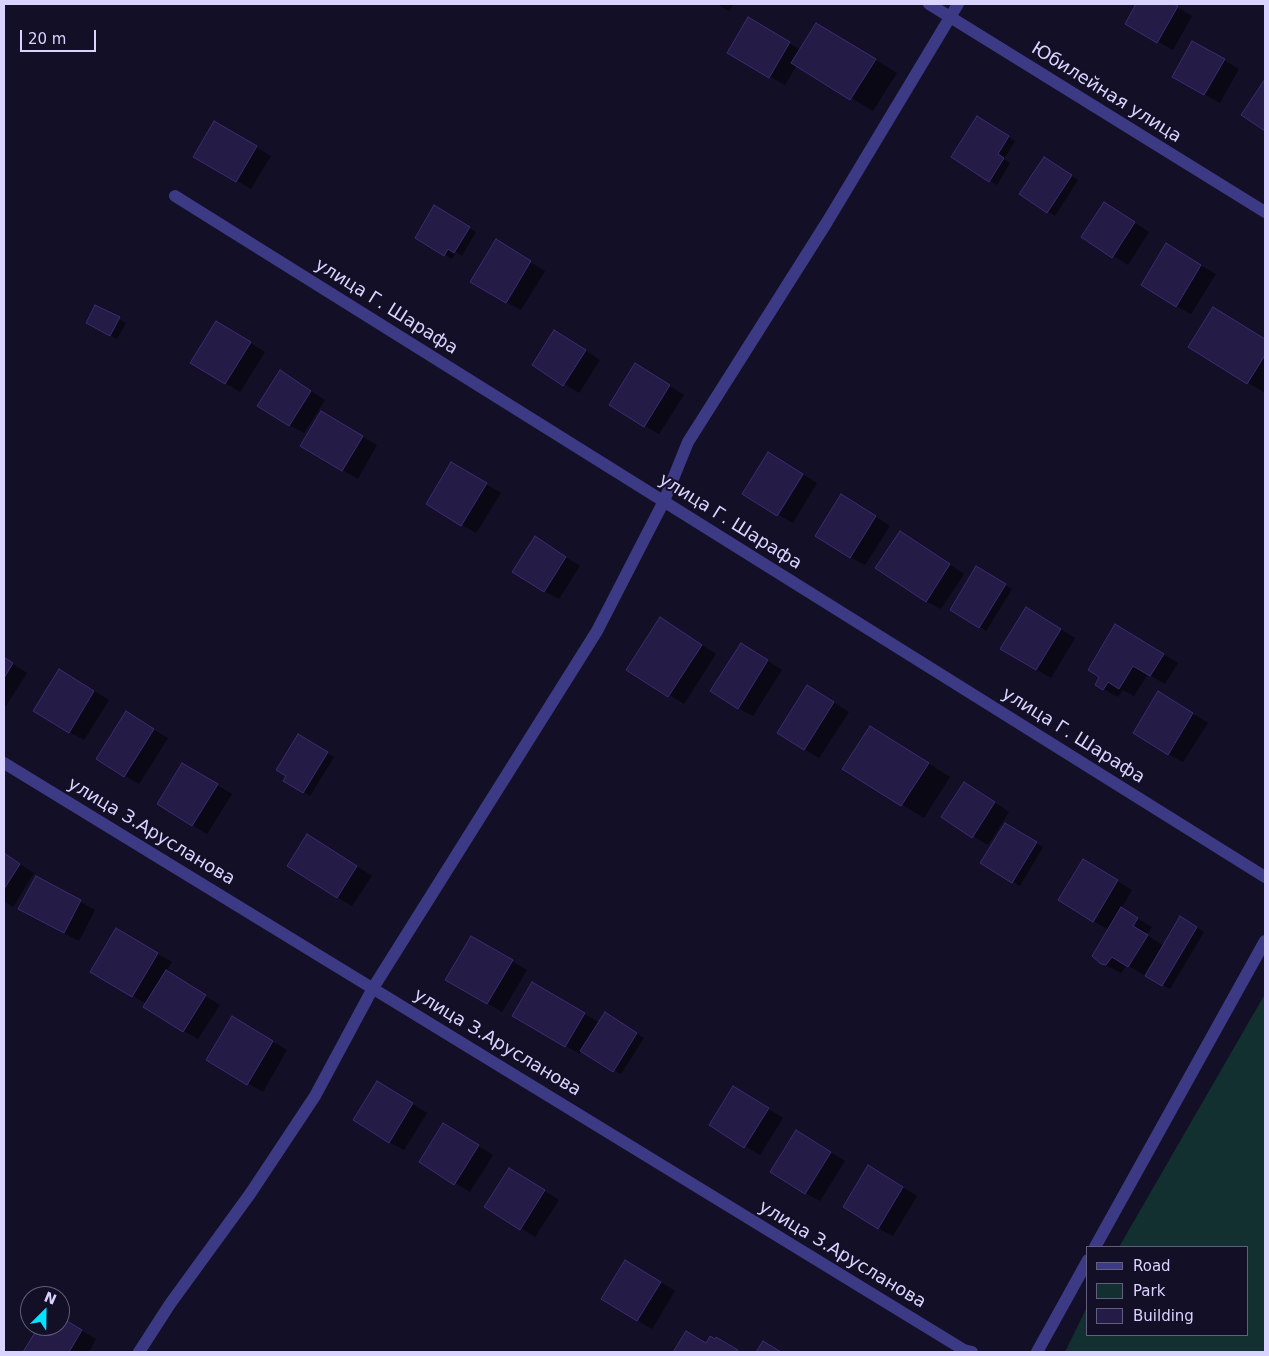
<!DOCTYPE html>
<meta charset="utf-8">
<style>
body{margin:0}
#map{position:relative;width:1269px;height:1356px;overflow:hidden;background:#130f26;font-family:"DejaVu Sans",sans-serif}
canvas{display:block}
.frame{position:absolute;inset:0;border:5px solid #d9d4ff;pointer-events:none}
.legend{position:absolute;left:1086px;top:1246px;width:162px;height:90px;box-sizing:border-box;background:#130f26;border:1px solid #625e7d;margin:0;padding:6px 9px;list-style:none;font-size:15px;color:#d9d4ff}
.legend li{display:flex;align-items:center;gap:10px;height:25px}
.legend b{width:25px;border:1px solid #625e7d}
.north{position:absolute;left:20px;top:1286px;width:50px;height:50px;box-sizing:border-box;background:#130f26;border:1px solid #625e7d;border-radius:50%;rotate:23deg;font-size:14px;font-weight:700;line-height:20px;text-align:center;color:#d9d4ff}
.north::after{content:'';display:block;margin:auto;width:18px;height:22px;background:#00e5ff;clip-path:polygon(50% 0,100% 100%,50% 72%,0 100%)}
.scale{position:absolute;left:20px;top:30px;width:76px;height:22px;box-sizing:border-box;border:2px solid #d9d4ff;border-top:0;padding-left:6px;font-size:15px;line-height:18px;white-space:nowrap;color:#d9d4ff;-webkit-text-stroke:4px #130f26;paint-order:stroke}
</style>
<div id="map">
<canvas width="1269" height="1356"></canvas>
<div class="frame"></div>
<ul class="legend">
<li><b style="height:6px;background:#3d3a85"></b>Road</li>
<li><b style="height:14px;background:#12302f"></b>Park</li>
<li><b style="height:14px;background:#241b47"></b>Building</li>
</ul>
<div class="north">N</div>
<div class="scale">20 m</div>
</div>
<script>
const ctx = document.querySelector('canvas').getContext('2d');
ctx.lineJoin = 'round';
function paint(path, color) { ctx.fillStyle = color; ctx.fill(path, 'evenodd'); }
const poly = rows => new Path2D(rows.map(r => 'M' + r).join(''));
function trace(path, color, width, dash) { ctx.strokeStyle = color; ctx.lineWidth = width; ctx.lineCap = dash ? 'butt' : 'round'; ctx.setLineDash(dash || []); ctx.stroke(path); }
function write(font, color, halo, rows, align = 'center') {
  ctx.font = font + ' "DejaVu Sans",sans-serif'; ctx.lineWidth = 4; ctx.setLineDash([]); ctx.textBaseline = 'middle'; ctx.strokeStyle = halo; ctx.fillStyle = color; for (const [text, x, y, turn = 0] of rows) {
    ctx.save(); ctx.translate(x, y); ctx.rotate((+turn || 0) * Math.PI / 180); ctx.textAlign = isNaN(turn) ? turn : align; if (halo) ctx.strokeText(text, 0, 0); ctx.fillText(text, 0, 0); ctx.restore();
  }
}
paint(poly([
 [1265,994,1265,1352,1065,1352,1088,1305,1088,1335,1248,1335,1248,1247,1119,1247]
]), '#12302f');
paint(poly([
 [717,4,734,4,729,11],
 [1138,4,1171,4,1192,16,1173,50,1126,24],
 [748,19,801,50,839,37,897,73,873,111,797,65,785,85,728,53],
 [1193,42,1239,69,1220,103,1173,77],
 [984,121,1015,141,1004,159,1010,163,997,185,952,157],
 [215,123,271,156,251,189,195,156],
 [1051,162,1078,180,1055,216,1021,194],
 [435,207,476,232,462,256,456,252,452,259,416,237],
 [1119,212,1149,232,1128,265,1083,237],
 [511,250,545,271,521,310,506,302],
 [1181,254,1216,274,1191,314,1176,306],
 [119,319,126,323,117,339,87,322],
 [1236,321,1265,340,1265,393,1190,347],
 [231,331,265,352,240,392,191,362],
 [570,340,600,360,579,393,534,365],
 [650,373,684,395,659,434,645,426],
 [295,381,325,400,304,433,289,425],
 [321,412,377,445,358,479,301,446],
 [466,472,501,493,476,533,461,524],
 [804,475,817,483,793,523,779,515],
 [856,504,890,526,865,565,850,557],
 [915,541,964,574,941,609,926,601],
 [550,547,580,566,559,599,544,591],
 [977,568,1012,589,986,631,951,609],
 [1041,617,1075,638,1051,678,1036,669],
 [661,619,716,654,684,704,628,669],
 [1130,634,1178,663,1165,684,1148,674,1134,696,1123,690,1118,697,1096,685],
 [756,653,782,670,753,716,738,708],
 [4,658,27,673,6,706,4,705],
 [75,679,109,700,84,740,69,732],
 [822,695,849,712,819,758,778,733],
 [1174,702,1208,723,1183,762,1168,754],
 [142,722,168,738,139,784,124,775],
 [298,736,334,757,310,796,285,780,287,776],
 [892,740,950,777,924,818,844,769],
 [198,773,232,794,207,834,192,825],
 [979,792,1009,812,988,845,943,817],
 [1006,824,1043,847,1020,886,982,863],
 [323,844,372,876,352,906,337,897],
 [4,854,34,873,13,907,4,901],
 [1098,869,1132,890,1121,909,1152,927,1147,935,1164,946,1181,918,1204,932,1170,989,1146,975,1154,963,1152,962,1144,975,1127,965,1121,973,1102,963,1109,930,1093,921],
 [36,878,95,910,79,941,34,917],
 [117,930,172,962,166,972,220,1005,198,1039,184,1031,147,1004,92,972],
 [472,937,527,970,502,1012,447,979],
 [532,984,600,1023,612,1018,644,1038,621,1074,582,1051,580,1054,514,1016],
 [232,1018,287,1050,263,1092,207,1060],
 [392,1091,427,1113,404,1150,389,1142],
 [748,1096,783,1118,760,1155,710,1125],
 [458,1133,493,1155,470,1192,420,1162],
 [811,1140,845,1161,820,1201,805,1193],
 [883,1175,917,1196,893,1236,878,1228],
 [524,1178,559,1200,535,1237,521,1228],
 [641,1270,675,1291,652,1329,637,1320],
 [60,1318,96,1339,89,1352,25,1352,40,1326,60,1326],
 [686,1332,707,1344,715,1341,717,1338,740,1352,674,1352]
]), '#0007');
const building = poly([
 [1136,4,1173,4,1178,6,1157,43,1125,24,1136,4],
 [748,17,790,42,769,78,727,53,748,17],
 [816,23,876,59,850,100,791,63,816,23],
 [1192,41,1225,59,1204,95,1172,77,1192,41],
 [1265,79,1265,131,1241,115,1265,79],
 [977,116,1009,136,998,154,1004,158,989,182,951,157,977,116],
 [214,121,257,146,236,182,193,157,214,121],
 [1044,157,1072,175,1047,213,1019,194,1044,157],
 [1104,202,1135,222,1112,258,1081,237,1104,202],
 [434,205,470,227,454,253,448,249,444,256,415,238,434,205],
 [496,239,531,261,506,303,470,282,496,239],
 [1166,243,1201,265,1176,307,1141,285,1166,243],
 [95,305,120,317,110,336,86,323,95,305],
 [1213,307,1265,339,1265,355,1247,384,1188,347,1213,307],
 [216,321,251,342,225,384,190,363,216,321],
 [554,330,586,350,563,386,532,365,554,330],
 [635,363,670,385,644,427,609,405,635,363],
 [280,370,311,391,289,426,257,406,280,370],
 [321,411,363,436,342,471,300,446,321,411],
 [768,452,803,474,777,516,742,494,768,452],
 [451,462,487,483,461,526,426,504,451,462],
 [841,494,876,516,850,558,815,536,841,494],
 [900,531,950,564,926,602,875,568,900,531],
 [535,536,566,557,544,592,512,572,535,536],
 [976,566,1006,584,979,628,950,610,976,566],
 [1026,607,1061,629,1036,670,1000,649,1026,607],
 [660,617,702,645,668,697,626,670,660,617],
 [1115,624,1164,654,1150,676,1133,666,1119,689,1108,682,1103,690,1095,685,1099,677,1088,670,1115,624],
 [741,643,768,660,738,709,710,691,741,643],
 [4,657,13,663,4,678,4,657],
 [59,669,94,691,69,733,33,711,59,669],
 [807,685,834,702,804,750,777,733,807,685],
 [1158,691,1193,713,1168,755,1133,733,1158,691],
 [126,711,154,729,124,777,96,759,126,711],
 [870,726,929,763,901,806,842,769,870,726],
 [298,734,328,752,303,793,283,781,286,776,276,770,298,734],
 [182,763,218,784,192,826,157,804,182,763],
 [964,782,995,802,972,838,941,817,964,782],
 [1005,823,1037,842,1012,883,980,863,1005,823],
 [307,834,357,866,337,898,287,866,307,834],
 [4,853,20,864,4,889,4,853],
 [1083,859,1118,880,1093,922,1058,900,1083,859],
 [36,876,81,900,64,933,18,909,36,876],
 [1121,907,1138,918,1133,926,1148,935,1128,967,1112,957,1106,965,1101,964,1092,956,1121,907],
 [1180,916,1197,927,1162,986,1145,976,1180,916],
 [116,928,158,953,132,997,90,972,116,928],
 [471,936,513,960,487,1004,445,980,471,936],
 [166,970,206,995,183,1032,143,1007,166,970],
 [532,982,585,1013,565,1047,512,1016,532,982],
 [605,1012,637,1033,613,1072,580,1051,605,1012],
 [232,1016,273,1041,247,1085,206,1060,232,1016],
 [377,1081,413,1103,389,1143,353,1120,377,1081],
 [733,1086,769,1108,744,1148,709,1125,733,1086],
 [443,1123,479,1145,454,1185,419,1162,443,1123],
 [796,1130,831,1152,805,1194,770,1172,796,1130],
 [868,1165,903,1187,878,1229,843,1207,868,1165],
 [509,1168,545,1190,520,1230,484,1207,509,1168],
 [625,1260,661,1282,637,1321,601,1299,625,1260],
 [60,1317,82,1330,69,1352,23,1352,39,1326,60,1326,60,1317],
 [686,1331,706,1343,710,1336,715,1339,716,1337,738,1350,737,1352,673,1352,686,1331],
 [763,1341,781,1352,756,1352,763,1341]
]);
paint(building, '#241b47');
trace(building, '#3b2d73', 1);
trace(poly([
 [139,1352,170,1304,250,1194,315,1096,373,988,597,631,664,501,688,442,827,222,958,4]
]), '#3d3a85', 12);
trace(poly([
 [929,4,1265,212],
 [175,196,1265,877],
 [4,763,964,1350,972,1352]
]), '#3d3a85', 12);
trace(poly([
 [1095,1247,1265,941],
 [1037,1352,1088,1260]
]), '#3d3a85', 12);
write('18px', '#d9d4ff', '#130f26', [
 ["Юбилейная улица",1106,93,32],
 ["улица Г. Шарафа",386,307,32],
 ["улица Г. Шарафа",730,522,32],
 ["улица Г. Шарафа",1073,736,32],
 ["улица З.Арусланова",151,832,31],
 ["улица З.Арусланова",497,1043,31],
 ["улица З.Арусланова",842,1255,31]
]);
</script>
